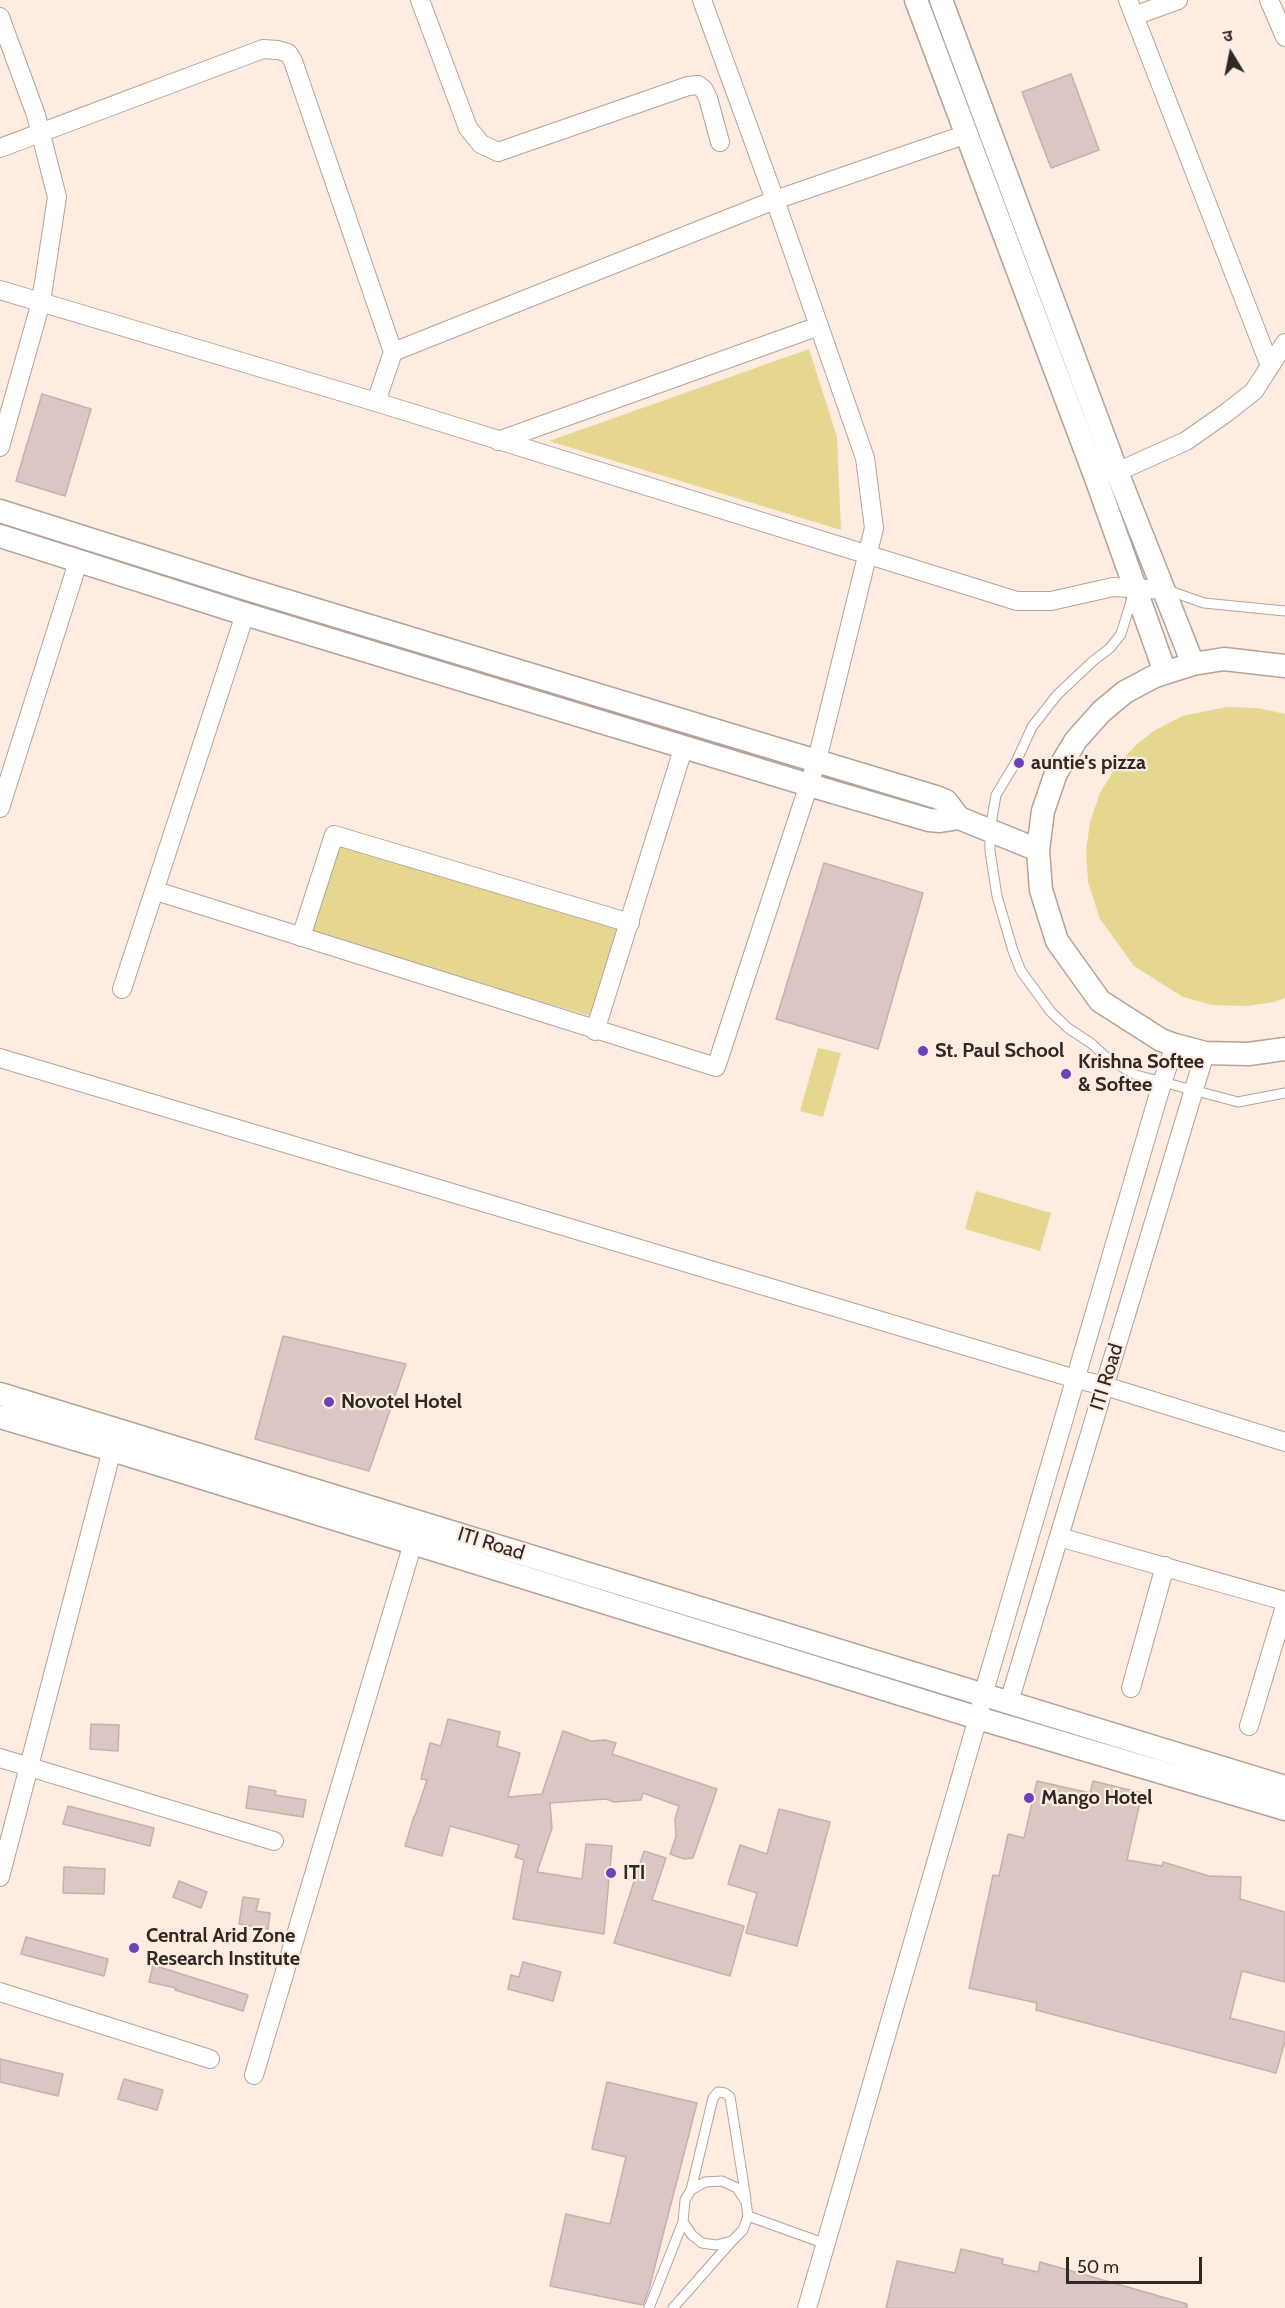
<!DOCTYPE html>
<meta charset="utf-8">
<style>
body{margin:0}
#map{position:relative;width:1285px;height:2308px;overflow:hidden;background:#feece1;font-family:Cabin,"Noto Sans Devanagari",sans-serif}
canvas{display:block}
.north{position:absolute;left:1201px;top:24px;width:60px;height:60px;-webkit-text-stroke:4px #feece1;paint-order:stroke;rotate:350deg;font-size:16px;font-weight:700;line-height:24px;text-align:center;color:#2f2824}
.north::after{content:'';display:block;margin:auto;width:21px;height:27px;background:#2f2824;clip-path:polygon(50% 0,100% 100%,50% 72%,0 100%)}
.scale{position:absolute;left:1066px;top:2257px;width:136px;height:27px;box-sizing:border-box;border:3px solid #2f2824;border-top:0;padding-left:8px;font-size:18px;line-height:21px;white-space:nowrap;color:#2f2824;-webkit-text-stroke:4px #feece1;paint-order:stroke}
</style>
<div id="map">
<canvas width="1285" height="2308"></canvas>
<div class="north">उ</div>
<div class="scale">50 m</div>
</div>
<script>
const ctx = document.querySelector('canvas').getContext('2d');
ctx.lineJoin = 'round';
function paint(path, color) { ctx.fillStyle = color; ctx.fill(path, 'evenodd'); }
const poly = rows => new Path2D(rows.map(r => 'M' + r).join(''));
function trace(path, color, width, dash) { ctx.strokeStyle = color; ctx.lineWidth = width; ctx.lineCap = dash ? 'butt' : 'round'; ctx.setLineDash(dash || []); ctx.stroke(path); }
function write(font, color, halo, rows, align = 'center') {
  ctx.font = font + ' Cabin,sans-serif'; ctx.lineWidth = 4.5; ctx.setLineDash([]); ctx.textBaseline = 'middle'; ctx.strokeStyle = halo; ctx.fillStyle = color; for (const [text, x, y, turn = 0] of rows) {
    ctx.save(); ctx.translate(x, y); ctx.rotate((+turn || 0) * Math.PI / 180); ctx.textAlign = isNaN(turn) ? turn : align; if (halo) ctx.strokeText(text, 0, 0); ctx.fillText(text, 0, 0); ctx.restore();
  }
}
paint(poly([
 [809,349,837,437,841,530,549,441],
 [1227,707,1258,708,1285,714,1285,998,1274,1002,1247,1006,1212,1005,1183,997,1134,966,1100,919,1088,882,1086,851,1090,822,1100,793,1115,768,1135,746,1152,732,1182,716],
 [335,844,620,929,593,1017,309,932],
 [818,1048,841,1053,823,1117,800,1111],
 [976,1191,1051,1213,1040,1251,965,1229]
]), '#e5d790');
const building = poly([
 [1071,74,1099,150,1051,168,1022,92,1071,74],
 [42,394,91,409,65,496,16,481,42,394],
 [824,863,923,893,878,1049,776,1019,824,863],
 [283,1336,406,1364,369,1471,255,1439,283,1336],
 [448,1719,500,1732,497,1746,520,1753,508,1797,542,1794,563,1731,591,1741,605,1740,616,1743,612,1754,717,1789,693,1858,684,1859,670,1854,676,1837,675,1819,679,1806,643,1793,641,1800,614,1802,606,1799,550,1803,552,1828,537,1872,582,1879,586,1844,612,1846,604,1934,513,1919,524,1860,515,1857,519,1845,450,1826,442,1856,405,1846,414,1816,415,1816,427,1780,421,1779,430,1743,441,1746,448,1719],
 [91,1724,119,1725,118,1751,90,1749,91,1724],
 [1037,1781,1090,1793,1093,1781,1142,1793,1127,1860,1162,1866,1163,1862,1209,1876,1241,1877,1240,1899,1285,1912,1285,1982,1242,1971,1230,2018,1285,2032,1285,2041,1276,2073,1036,2010,1037,2003,969,1988,993,1875,999,1876,1008,1834,1024,1838,1037,1781],
 [249,1786,276,1791,275,1795,306,1800,303,1817,246,1808,249,1786],
 [68,1806,154,1828,150,1846,63,1824,68,1806],
 [779,1809,830,1822,797,1946,746,1933,757,1893,728,1884,740,1845,767,1854,779,1809],
 [644,1851,666,1858,652,1900,744,1926,730,1976,614,1943,644,1851],
 [64,1867,105,1869,104,1894,63,1893,64,1867],
 [179,1881,207,1892,201,1908,173,1897,179,1881],
 [243,1897,259,1899,256,1911,270,1913,268,1929,239,1924,243,1897],
 [26,1937,108,1959,104,1976,21,1954,26,1937],
 [523,1962,561,1972,553,2001,508,1989,511,1975,519,1977,523,1962],
 [153,1965,248,1995,243,2011,175,1990,176,1988,149,1982,153,1965],
 [0,2059,63,2074,58,2096,0,2082,0,2059],
 [124,2079,163,2090,157,2110,118,2099,124,2079],
 [607,2082,697,2103,649,2289,643,2305,550,2286,566,2214,610,2224,626,2157,592,2149,607,2082],
 [961,2249,1003,2259,1002,2264,1038,2272,1040,2262,1187,2304,1187,2308,886,2308,897,2261,955,2273,961,2249]
]);
paint(building, '#dbc6c3');
trace(building, '#c4b0ac', 1.5);
const service = poly([
 [1167,590,1204,603,1285,611],
 [1133,595,1121,634,1110,648,1093,661,1057,695,1032,727,1016,762,996,795,990,830,990,851,997,896,1013,951,1021,971,1051,1012,1068,1028,1092,1044,1107,1058,1136,1075,1238,1102,1285,1093],
 [691,2190,713,2098,718,2092,725,2093,730,2097,746,2199],
 [748,2216,826,2244],
 [649,2308,683,2222,685,2200,691,2190,705,2182,722,2181,737,2188,746,2202,748,2216,743,2230,732,2241,716,2245,702,2243,692,2235,683,2222],
 [673,2308,732,2241]
]);
const minor = poly([
 [420,0,468,128,481,144,498,152,688,86,698,85,704,90,708,98,720,142],
 [1128,0,1270,366],
 [1269,0,1285,37],
 [1134,16,1178,0],
 [0,17,36,115,57,197,41,302,0,447],
 [0,148,263,49,278,50,288,53,293,61,393,352],
 [0,290,376,402,1017,601,1051,601,1113,587,1165,590],
 [376,402,393,352,775,200,967,134],
 [498,441,819,326],
 [1117,472,1186,441,1226,413,1254,391,1285,343],
 [0,808,78,562],
 [156,891,716,1067,817,760,874,528,865,458,775,200,702,0],
 [301,937,334,835,630,923],
 [122,989,245,614],
 [595,1031,684,746],
 [0,1058,1076,1379,1105,1386,1285,1442],
 [1059,1537,1285,1601],
 [1131,1688,1165,1566],
 [1009,1702,1205,1053],
 [1249,1726,1285,1606],
 [0,1758,274,1841],
 [0,1877,112,1450],
 [0,1992,210,2059],
 [254,2075,413,1543],
 [807,2308,978,1718,983,1695,1162,1083,1175,1045]
]);
const tertiary = poly([
 [916,0,1097,481,1165,672],
 [941,0,1117,472,1193,664],
 [0,511,247,589,936,797,946,801,959,818],
 [0,536,245,614,809,785,929,820,940,821,959,818,1038,850],
 [1285,666,1224,659,1193,664,1155,676,1125,692,1102,711,1076,740,1056,773,1043,811,1038,850,1041,890,1057,941,1100,1001,1161,1040,1175,1045,1205,1053,1249,1054,1285,1049],
 [0,1394,1285,1787],
 [0,1417,112,1450,978,1718,1285,1809]
]);
trace(service, '#b4a39a', 11);
trace(minor, '#b4a39a', 20);
trace(tertiary, '#b4a39a', 25);
trace(service, '#fff', 9);
trace(minor, '#fff', 18);
trace(tertiary, '#fff', 22);
for (const [x, y, r, color] of [
 [1019,763,6,"#6c42ba"],
 [923,1051,6,"#6c42ba"],
 [1066,1074,6,"#6c42ba"],
 [329,1402,6,"#6c42ba"],
 [1029,1798,6,"#6c42ba"],
 [611,1873,6,"#6c42ba"],
 [134,1948,6,"#6c42ba"]
]) { const dot = new Path2D(); dot.arc(x, y, r, 0, 2 * Math.PI); ctx.fillStyle = color; ctx.fill(dot); trace(dot, '#feece1', 2); }
write('bold 20px', '#2f2824', '#feece1', [
 ["auntie's pizza",1031,763],
 ["St. Paul School",935,1051],
 ["Krishna Softee",1078,1062],
 ["& Softee",1078,1085],
 ["Novotel Hotel",341,1402],
 ["Mango Hotel",1041,1798],
 ["ITI",623,1873],
 ["Central Arid Zone",146,1936],
 ["Research Institute",146,1959]
], 'left');
write('20px', '#2f2824', '#feece1', [
 ["ITI Road",1107,1377,-73],
 ["ITI Road",491,1544,17]
]);
</script>
